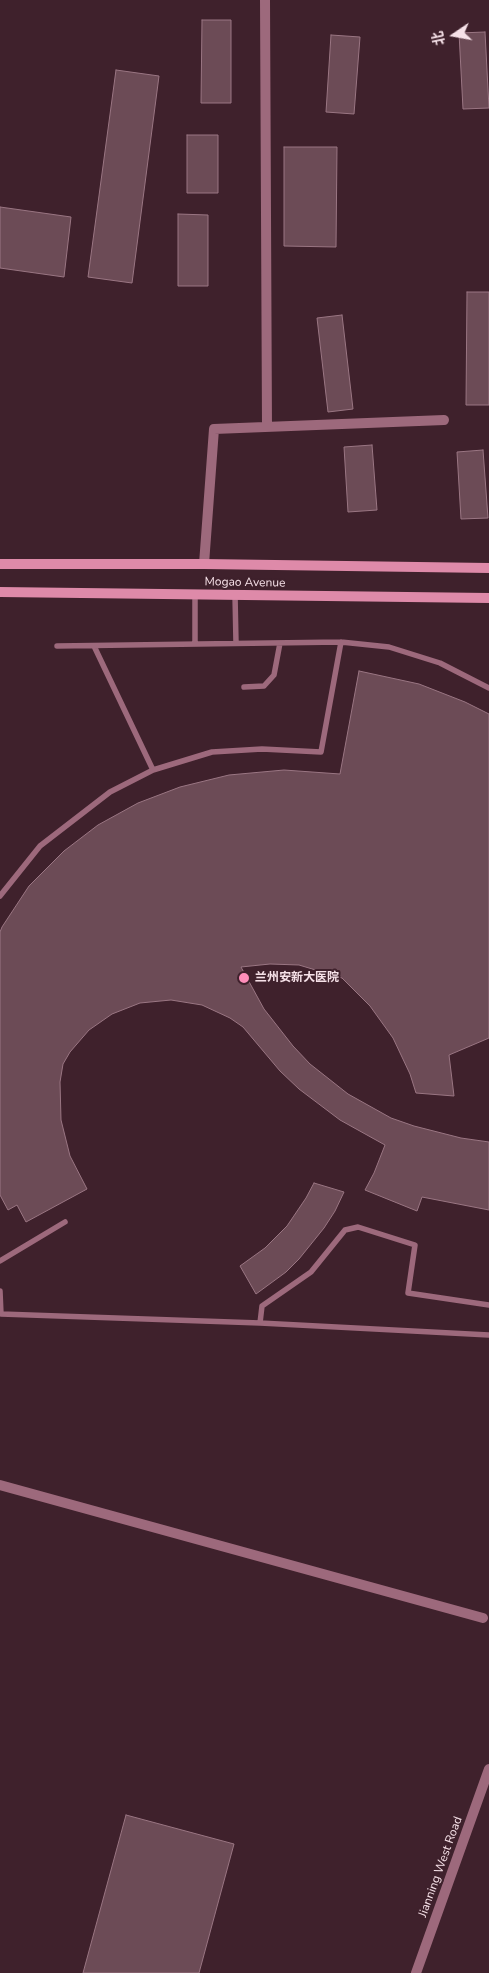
<!DOCTYPE html>
<meta charset="utf-8">
<style>
body{margin:0}
#map{position:relative;width:489px;height:1973px;overflow:hidden;background:#3f212c;font-family:"Nunito Sans","Noto Sans SC",sans-serif}
canvas{display:block}
.north{position:absolute;left:429px;top:10px;width:50px;height:50px;-webkit-text-stroke:4px #3f212c;paint-order:stroke;rotate:258deg;font-size:14px;font-weight:700;line-height:20px;text-align:center;color:#f6e1e8}
.north::after{content:'';display:block;margin:auto;width:18px;height:22px;background:#f6e1e8;clip-path:polygon(50% 0,100% 100%,50% 72%,0 100%)}
</style>
<div id="map">
<canvas width="489" height="1973"></canvas>
<div class="north">北</div>
</div>
<script>
const ctx = document.querySelector('canvas').getContext('2d');
ctx.lineJoin = 'round';
function paint(path, color) { ctx.fillStyle = color; ctx.fill(path, 'evenodd'); }
const poly = rows => new Path2D(rows.map(r => 'M' + r).join(''));
function trace(path, color, width, dash) { ctx.strokeStyle = color; ctx.lineWidth = width; ctx.lineCap = dash ? 'butt' : 'round'; ctx.setLineDash(dash || []); ctx.stroke(path); }
function write(font, color, halo, rows, align = 'center') {
  ctx.font = font + ' "Nunito Sans","Noto Sans SC",sans-serif'; ctx.lineWidth = 4; ctx.setLineDash([]); ctx.textBaseline = 'middle'; ctx.strokeStyle = halo; ctx.fillStyle = color; for (const [text, x, y, turn = 0] of rows) {
    ctx.save(); ctx.translate(x, y); ctx.rotate((+turn || 0) * Math.PI / 180); ctx.textAlign = isNaN(turn) ? turn : align; if (halo) ctx.strokeText(text, 0, 0); ctx.fillText(text, 0, 0); ctx.restore();
  }
}
const building = poly([
 [202,20,231,20,231,103,201,103,202,20],
 [485,32,489,108,463,109,459,33,485,32],
 [331,35,360,37,354,114,326,112,331,35],
 [116,70,159,76,132,283,88,277,116,70],
 [187,135,218,135,218,193,187,193,187,135],
 [284,147,337,147,336,247,284,246,284,147],
 [0,207,71,217,64,277,0,268,0,207],
 [178,214,208,215,208,286,178,286,178,214],
 [467,292,489,292,489,405,466,405,467,292],
 [342,315,353,409,328,412,317,318,342,315],
 [372,445,377,510,348,512,344,447,372,445],
 [483,450,488,518,461,519,457,452,483,450],
 [359,671,419,684,465,702,489,714,489,1038,449,1055,454,1096,416,1093,410,1074,393,1038,370,1006,342,978,299,965,270,964,241,967,264,1009,293,1046,310,1064,348,1094,391,1118,414,1126,461,1138,489,1142,489,1210,422,1197,417,1211,365,1190,374,1173,385,1145,340,1120,299,1089,280,1071,243,1027,230,1018,202,1005,171,1000,140,1003,112,1014,89,1030,70,1052,63,1064,60,1082,61,1120,70,1156,87,1189,26,1222,17,1205,8,1210,0,1195,0,932,2,927,29,886,64,851,98,825,138,803,180,787,229,775,284,770,340,774,359,671],
 [314,1183,344,1192,335,1211,324,1228,299,1259,286,1272,256,1294,240,1266,265,1248,287,1226,306,1198,314,1183],
 [126,1815,234,1844,199,1973,83,1973,126,1815]
]);
paint(building, '#6c4b56');
trace(building, '#9a7683', 1);
trace(poly([
 [195,594,195,644],
 [235,595,236,643],
 [57,646,341,642,389,647,440,663,489,688],
 [94,646,153,770],
 [244,687,264,686,274,675,280,643],
 [0,896,40,846,110,792,153,770,212,752,262,749,321,752,341,642],
 [0,1261,65,1222],
 [0,1291,1,1314,260,1323,489,1335],
 [260,1323,262,1306,311,1272,345,1230,358,1227,415,1245,408,1293,489,1305]
]), '#9d697c', 5.5);
trace(poly([
 [265,0,267,427],
 [204,564,214,429,444,420],
 [0,1485,483,1618]
]), '#9d697c', 10);
trace(poly([
 [416,1973,489,1769]
]), '#9d697c', 10);
trace(poly([
 [0,564,204,564,489,568],
 [0,592,489,598]
]), '#de8aa9', 10);
for (const [x, y, r, color] of [
 [244,978,6,"#ff8eba"]
]) { const dot = new Path2D(); dot.arc(x, y, r, 0, 2 * Math.PI); ctx.fillStyle = color; ctx.fill(dot); trace(dot, '#3f212c', 2); }
write('12px', '#f6e1e8', '#3f212c', [
 ["Mogao Avenue",245,583,1],
 ["Jianning West Road",441,1867,-70]
]);
write('bold 12px', '#f6e1e8', '#3f212c', [
 ["兰州安新大医院",255,978]
], 'left');
</script>
